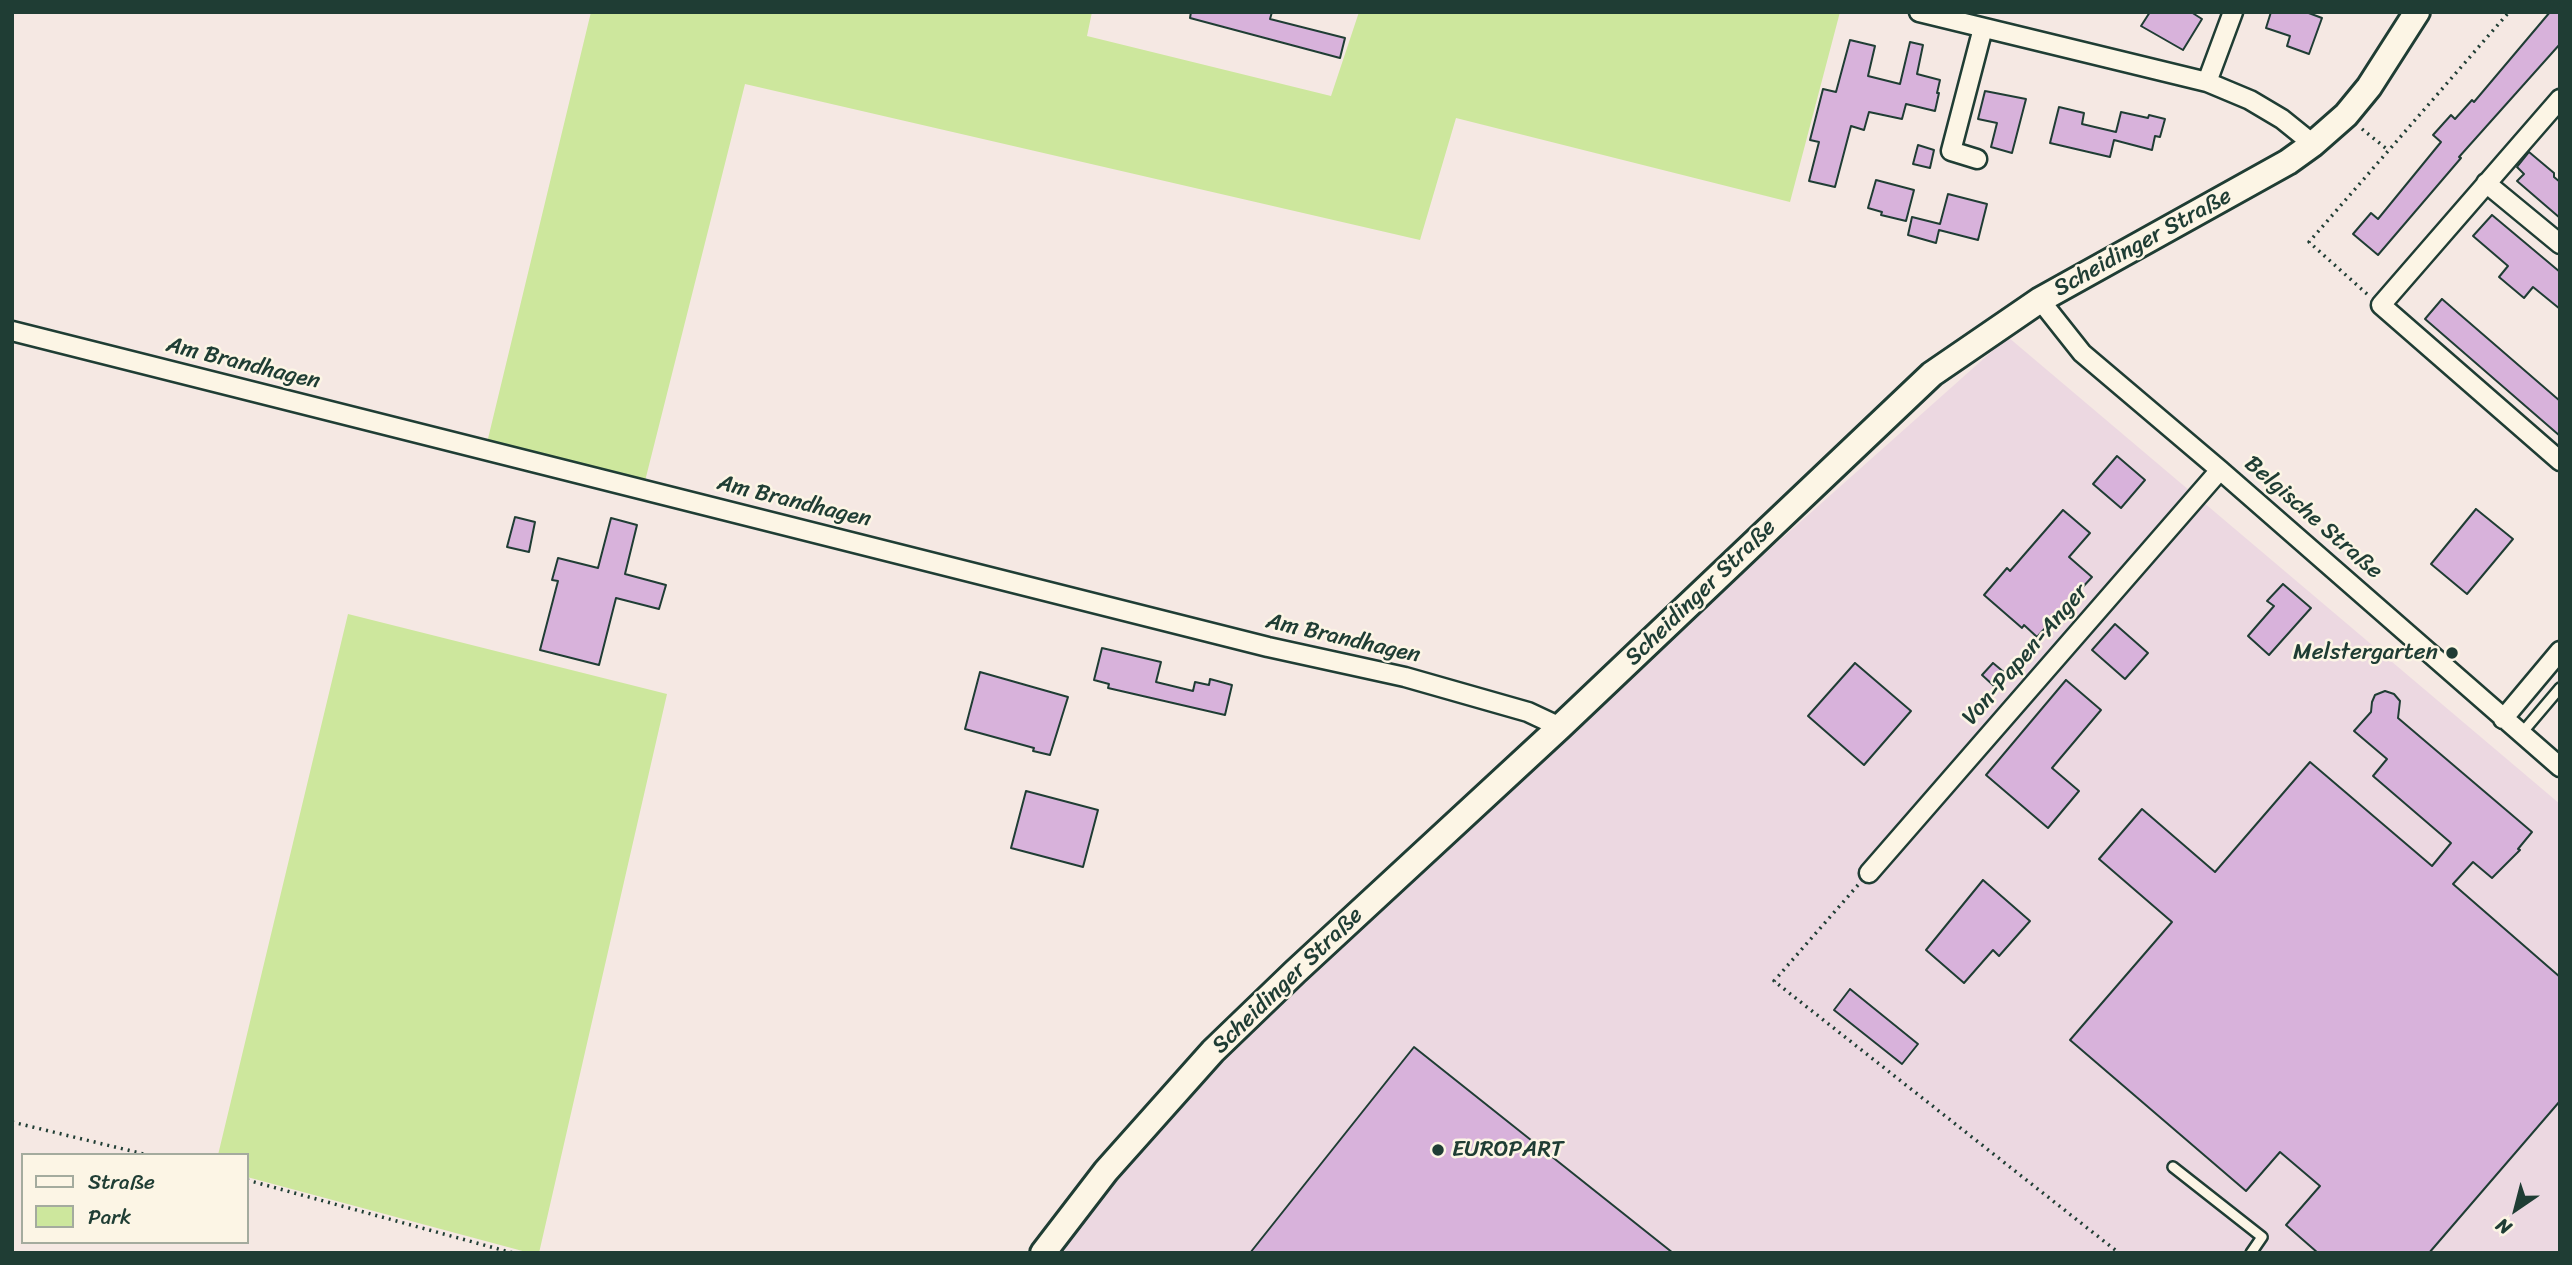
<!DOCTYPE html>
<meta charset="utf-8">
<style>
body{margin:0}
#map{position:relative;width:2572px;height:1265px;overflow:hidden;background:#f5e8e3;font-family:Sriracha,sans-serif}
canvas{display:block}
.frame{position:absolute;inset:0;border:14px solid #1f3d34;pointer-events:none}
.legend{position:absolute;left:21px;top:1153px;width:228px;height:91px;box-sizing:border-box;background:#fcf5e5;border:2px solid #a4ab9e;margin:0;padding:9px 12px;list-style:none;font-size:21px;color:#1f3d34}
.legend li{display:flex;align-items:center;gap:14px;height:35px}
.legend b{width:35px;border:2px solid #a4ab9e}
.north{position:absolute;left:2481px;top:1174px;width:70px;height:70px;-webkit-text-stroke:5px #fcf5e5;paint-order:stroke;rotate:215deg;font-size:19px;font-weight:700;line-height:28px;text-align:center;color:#1f3d34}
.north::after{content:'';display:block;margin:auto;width:24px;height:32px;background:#1f3d34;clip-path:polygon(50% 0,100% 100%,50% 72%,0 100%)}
</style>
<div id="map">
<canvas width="2572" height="1265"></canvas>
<div class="frame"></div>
<ul class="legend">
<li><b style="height:9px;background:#fcf5e5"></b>Straße</li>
<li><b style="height:19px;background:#cde79d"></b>Park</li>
</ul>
<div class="north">N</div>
</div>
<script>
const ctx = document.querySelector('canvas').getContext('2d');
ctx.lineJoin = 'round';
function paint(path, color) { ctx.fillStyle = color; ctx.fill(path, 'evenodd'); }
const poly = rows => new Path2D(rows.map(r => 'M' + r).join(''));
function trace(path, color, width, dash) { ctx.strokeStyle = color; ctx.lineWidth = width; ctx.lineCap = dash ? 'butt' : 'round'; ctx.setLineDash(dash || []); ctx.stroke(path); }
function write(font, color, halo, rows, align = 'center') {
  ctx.font = font + ' Sriracha,sans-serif'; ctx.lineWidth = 5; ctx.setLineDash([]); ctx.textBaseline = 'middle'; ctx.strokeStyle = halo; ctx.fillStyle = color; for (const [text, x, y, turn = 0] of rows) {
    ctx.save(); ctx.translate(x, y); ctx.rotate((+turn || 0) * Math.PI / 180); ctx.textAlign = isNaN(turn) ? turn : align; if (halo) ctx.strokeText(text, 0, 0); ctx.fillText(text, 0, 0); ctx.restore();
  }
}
paint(poly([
 [2008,337,2560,804,2560,1253,1046,1253,1295,972]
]), '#ecd8e1');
paint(poly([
 [591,12,1092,12,1087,36,1331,96,1359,12,1840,12,1790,202,1456,118,1420,240,745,84,644,485,486,447],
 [348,614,667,694,539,1253,530,1253,247,1177,247,1155,218,1155]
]), '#cde79d');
const building = poly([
 [1191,12,1272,12,1270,19,1345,38,1340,58,1190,18,1191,12],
 [2150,12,2191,12,2202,19,2183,50,2141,26,2150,12],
 [2271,12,2306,12,2322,18,2309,54,2287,46,2290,36,2266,28,2271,12],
 [2550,12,2560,12,2560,44,2459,157,2461,158,2378,255,2353,234,2371,213,2378,219,2441,142,2433,135,2451,115,2455,119,2472,100,2474,102,2550,12],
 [1850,40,1875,46,1868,76,1900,84,1910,42,1923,45,1917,74,1940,80,1937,93,1939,93,1935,111,1906,104,1902,119,1869,112,1864,130,1851,126,1835,187,1809,181,1819,142,1810,140,1823,89,1836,92,1850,40],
 [1985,91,2026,99,2012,153,1991,147,1997,123,1978,119,1985,91],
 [2059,107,2084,113,2082,124,2116,132,2121,112,2148,118,2149,115,2165,119,2160,137,2155,136,2152,150,2114,140,2110,157,2050,143,2059,107],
 [1918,145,1934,150,1930,168,1913,164,1918,145],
 [2529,152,2554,173,2554,177,2560,182,2560,218,2517,181,2524,174,2517,167,2529,152],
 [1876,180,1914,190,1906,221,1881,215,1882,212,1868,208,1876,180],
 [1948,194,1987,204,1978,240,1939,230,1936,243,1908,235,1912,217,1940,224,1948,194],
 [2492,215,2560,272,2560,309,2533,287,2524,298,2499,277,2508,266,2473,236,2492,215],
 [2442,299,2560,401,2560,436,2425,319,2442,299],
 [2117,456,2145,480,2121,508,2093,484,2117,456],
 [2476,509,2513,539,2467,594,2431,564,2476,509],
 [2063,510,2090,533,2069,557,2092,577,2037,637,2024,625,2022,628,1984,595,2007,568,2010,571,2063,510],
 [515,517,535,522,529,552,507,547,515,517],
 [611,518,637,525,625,574,666,585,659,609,616,598,599,665,540,650,558,581,552,580,558,558,598,568,611,518],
 [2283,584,2311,608,2269,655,2248,636,2274,606,2267,601,2283,584],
 [2115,624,2148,653,2125,679,2092,650,2115,624],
 [1102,648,1161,662,1156,682,1193,691,1195,682,1209,685,1210,679,1232,685,1225,715,1108,688,1109,684,1094,680,1102,648],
 [1855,663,1911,711,1864,765,1808,716,1855,663],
 [1993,663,2005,673,1994,686,1982,675,1993,663],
 [980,672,1068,697,1050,755,1033,751,1034,748,965,729,980,672],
 [2066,680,2101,710,2052,768,2079,791,2048,828,1986,775,2066,680],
 [2385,691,2394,694,2400,701,2398,718,2532,832,2518,849,2520,850,2492,878,2473,862,2453,884,2560,977,2560,1101,2429,1253,2318,1253,2286,1225,2320,1186,2280,1152,2246,1191,2070,1040,2172,922,2099,859,2142,809,2215,872,2310,762,2432,866,2451,843,2373,776,2387,759,2354,731,2371,712,2372,702,2375,695,2385,691],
 [1026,791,1098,810,1083,867,1011,848,1026,791],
 [1983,880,2030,921,1999,956,1993,950,1964,983,1926,950,1983,880],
 [1850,989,1918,1044,1902,1064,1834,1010,1850,989],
 [1414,1047,1673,1253,1250,1253,1414,1047]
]);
paint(building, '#d8b2db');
trace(building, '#1f3d34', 2);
const lane = poly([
 [2521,734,2560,688],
 [2173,1167,2262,1237,2251,1253]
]);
const street = poly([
 [1919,12,2207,82,2250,100,2282,119,2313,144],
 [2207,82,2233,12],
 [2560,99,2381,305,2560,461],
 [1977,159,1951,151,1983,28],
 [2486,183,2560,244],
 [2040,300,2082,353,2220,470,2560,767],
 [12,331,1268,647,1405,677,1528,712,1560,727],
 [2503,719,2560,651],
 [1869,873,2220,470]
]);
const secondary = poly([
 [1043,1253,1106,1171,1213,1051,1295,972,1560,727,1932,374,2040,300,2288,162,2313,144,2346,115,2369,87,2417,12]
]);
trace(lane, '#1f3d34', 14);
trace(street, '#1f3d34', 23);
trace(secondary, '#1f3d34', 30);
trace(poly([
 [2362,129,2388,150],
 [2367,294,2309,242,2509,12],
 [1858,885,1774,981,2119,1253],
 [12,1122,148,1155],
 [247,1180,513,1253]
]), '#1f3d34', 3.5, [2, 5]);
trace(lane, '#fcf5e5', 9);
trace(street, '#fcf5e5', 18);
trace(secondary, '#fcf5e5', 24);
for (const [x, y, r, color] of [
 [2452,653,7,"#1f3d34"],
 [1438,1150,7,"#1f3d34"]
]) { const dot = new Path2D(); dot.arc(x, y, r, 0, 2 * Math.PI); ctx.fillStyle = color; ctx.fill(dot); trace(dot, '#fcf5e5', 2.5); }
write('23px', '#1f3d34', '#fcf5e5', [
 ["Scheidinger Straße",2143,243,-29],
 ["Am Brandhagen",243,364,14],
 ["Am Brandhagen",794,502,14],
 ["Belgische Straße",2313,518,41],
 ["Scheidinger Straße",1701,593,-44],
 ["Am Brandhagen",1343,639,13],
 ["Von-Papen-Anger",2026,655,-49],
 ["Scheidinger Straße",1288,981,-44]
]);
write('23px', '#1f3d34', '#fcf5e5', [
 ["Melstergarten",2438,653],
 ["EUROPART",1452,1150,"left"]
], 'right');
</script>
